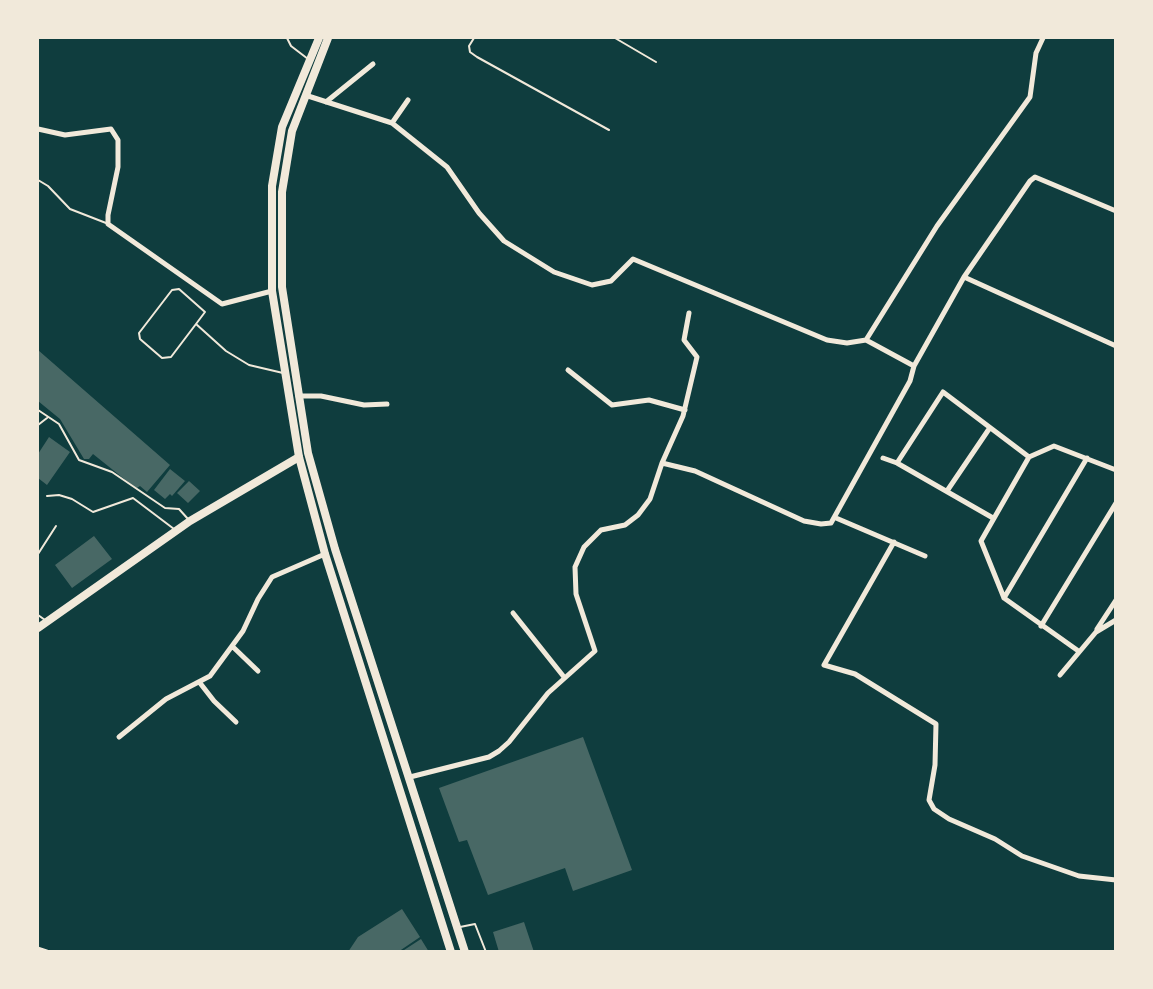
<!DOCTYPE html>
<style>
body{margin:0}
#map{position:relative;width:1153px;height:989px;overflow:hidden;background:#0f3d3e;font-family:"PT Sans Narrow",sans-serif}
canvas{display:block}
.frame{position:absolute;inset:0;border:39px solid #f1e9da;pointer-events:none}
</style>
<div id="map">
<canvas width="1153" height="989"></canvas>
<div class="frame"></div>
</div>
<script>
const ctx = document.querySelector('canvas').getContext('2d');
ctx.lineJoin = 'round';
function paint(path, color) { ctx.fillStyle = color; ctx.fill(path, 'evenodd'); }
const poly = rows => new Path2D(rows.map(r => 'M' + r).join(''));
function trace(path, color, width, dash) { ctx.strokeStyle = color; ctx.lineWidth = width; ctx.lineCap = dash ? 'butt' : 'round'; ctx.setLineDash(dash || []); ctx.stroke(path); }
paint(poly([
 [38,350,170,465,147,492,140,486,137,488,128,482,93,454,89,459,84,459,60,419,38,401],
 [49,437,70,452,47,485,38,478,38,454],
 [170,469,185,481,172,496,170,494,165,499,154,490],
 [189,481,200,491,188,503,177,493],
 [94,536,112,559,72,588,55,565],
 [583,737,632,870,573,891,565,868,488,895,467,840,459,842,439,788],
 [402,909,420,937,398,952,348,952,358,937],
 [524,922,534,952,499,952,493,932],
 [421,939,429,952,401,952]
]), '#486865');
trace(poly([
 [287,38,291,46,308,59],
 [474,38,469,46,470,52,477,57,609,130],
 [615,38,656,62],
 [38,180,48,186,70,209,106,223],
 [196,324,171,357,162,358,140,339,139,333,172,290,179,289,205,312,196,324,226,351,249,365,283,373],
 [38,410,59,424,79,460,112,472,165,508,179,509,188,519],
 [38,425,47,418],
 [47,496,59,495,72,499,93,512,133,498,174,529],
 [38,554,56,526],
 [38,615,45,620],
 [460,927,475,924,486,952]
]), '#f1e9da', 2);
trace(poly([
 [305,95,392,123,447,167,479,213,504,241,554,272,592,285,611,281,633,259,827,340,847,343,866,340],
 [326,102,373,64],
 [392,123,408,100],
 [38,129,65,135,111,129,118,140,118,167,108,215,108,224,222,304,272,291],
 [964,277,1030,181,1035,177,1116,211],
 [914,366,964,277,1116,346],
 [568,370,612,405,649,400,685,410],
 [298,396,321,396,364,405,387,404],
 [1029,457,981,541,1004,598,1077,650],
 [883,458,897,463],
 [662,463,683,416,697,357,684,340,689,313],
 [947,491,989,429],
 [836,518,925,556],
 [993,518,897,463,943,392,1029,457,1054,446,1116,470],
 [894,542,824,665,855,674,936,724,935,765,929,800,934,809,949,819,995,839,1022,856,1079,876,1116,880],
 [1004,598,1087,458],
 [513,613,564,677],
 [1041,626,1116,503],
 [1097,629,1116,600],
 [232,646,258,671],
 [1060,675,1096,632,1116,620],
 [200,683,214,701,236,722],
 [119,737,166,699,210,676,243,631,258,599,272,577,325,554],
 [410,777,489,757,499,751,509,742,548,693,595,651,576,594,575,567,584,547,601,530,625,525,638,515,650,499,662,463,695,471,804,521,821,524,831,523,910,381,914,366,866,340,937,226,1030,97,1036,53,1043,38],
 [38,949,47,952]
]), '#f1e9da', 5);
trace(poly([
 [38,628,190,521,299,457]
]), '#f1e9da', 8);
trace(poly([
 [319,38,282,127,272,186,272,291,299,457,325,554,451,952],
 [328,38,292,131,282,192,282,287,308,453,335,549,465,952]
]), '#f1e9da', 8);
</script>
